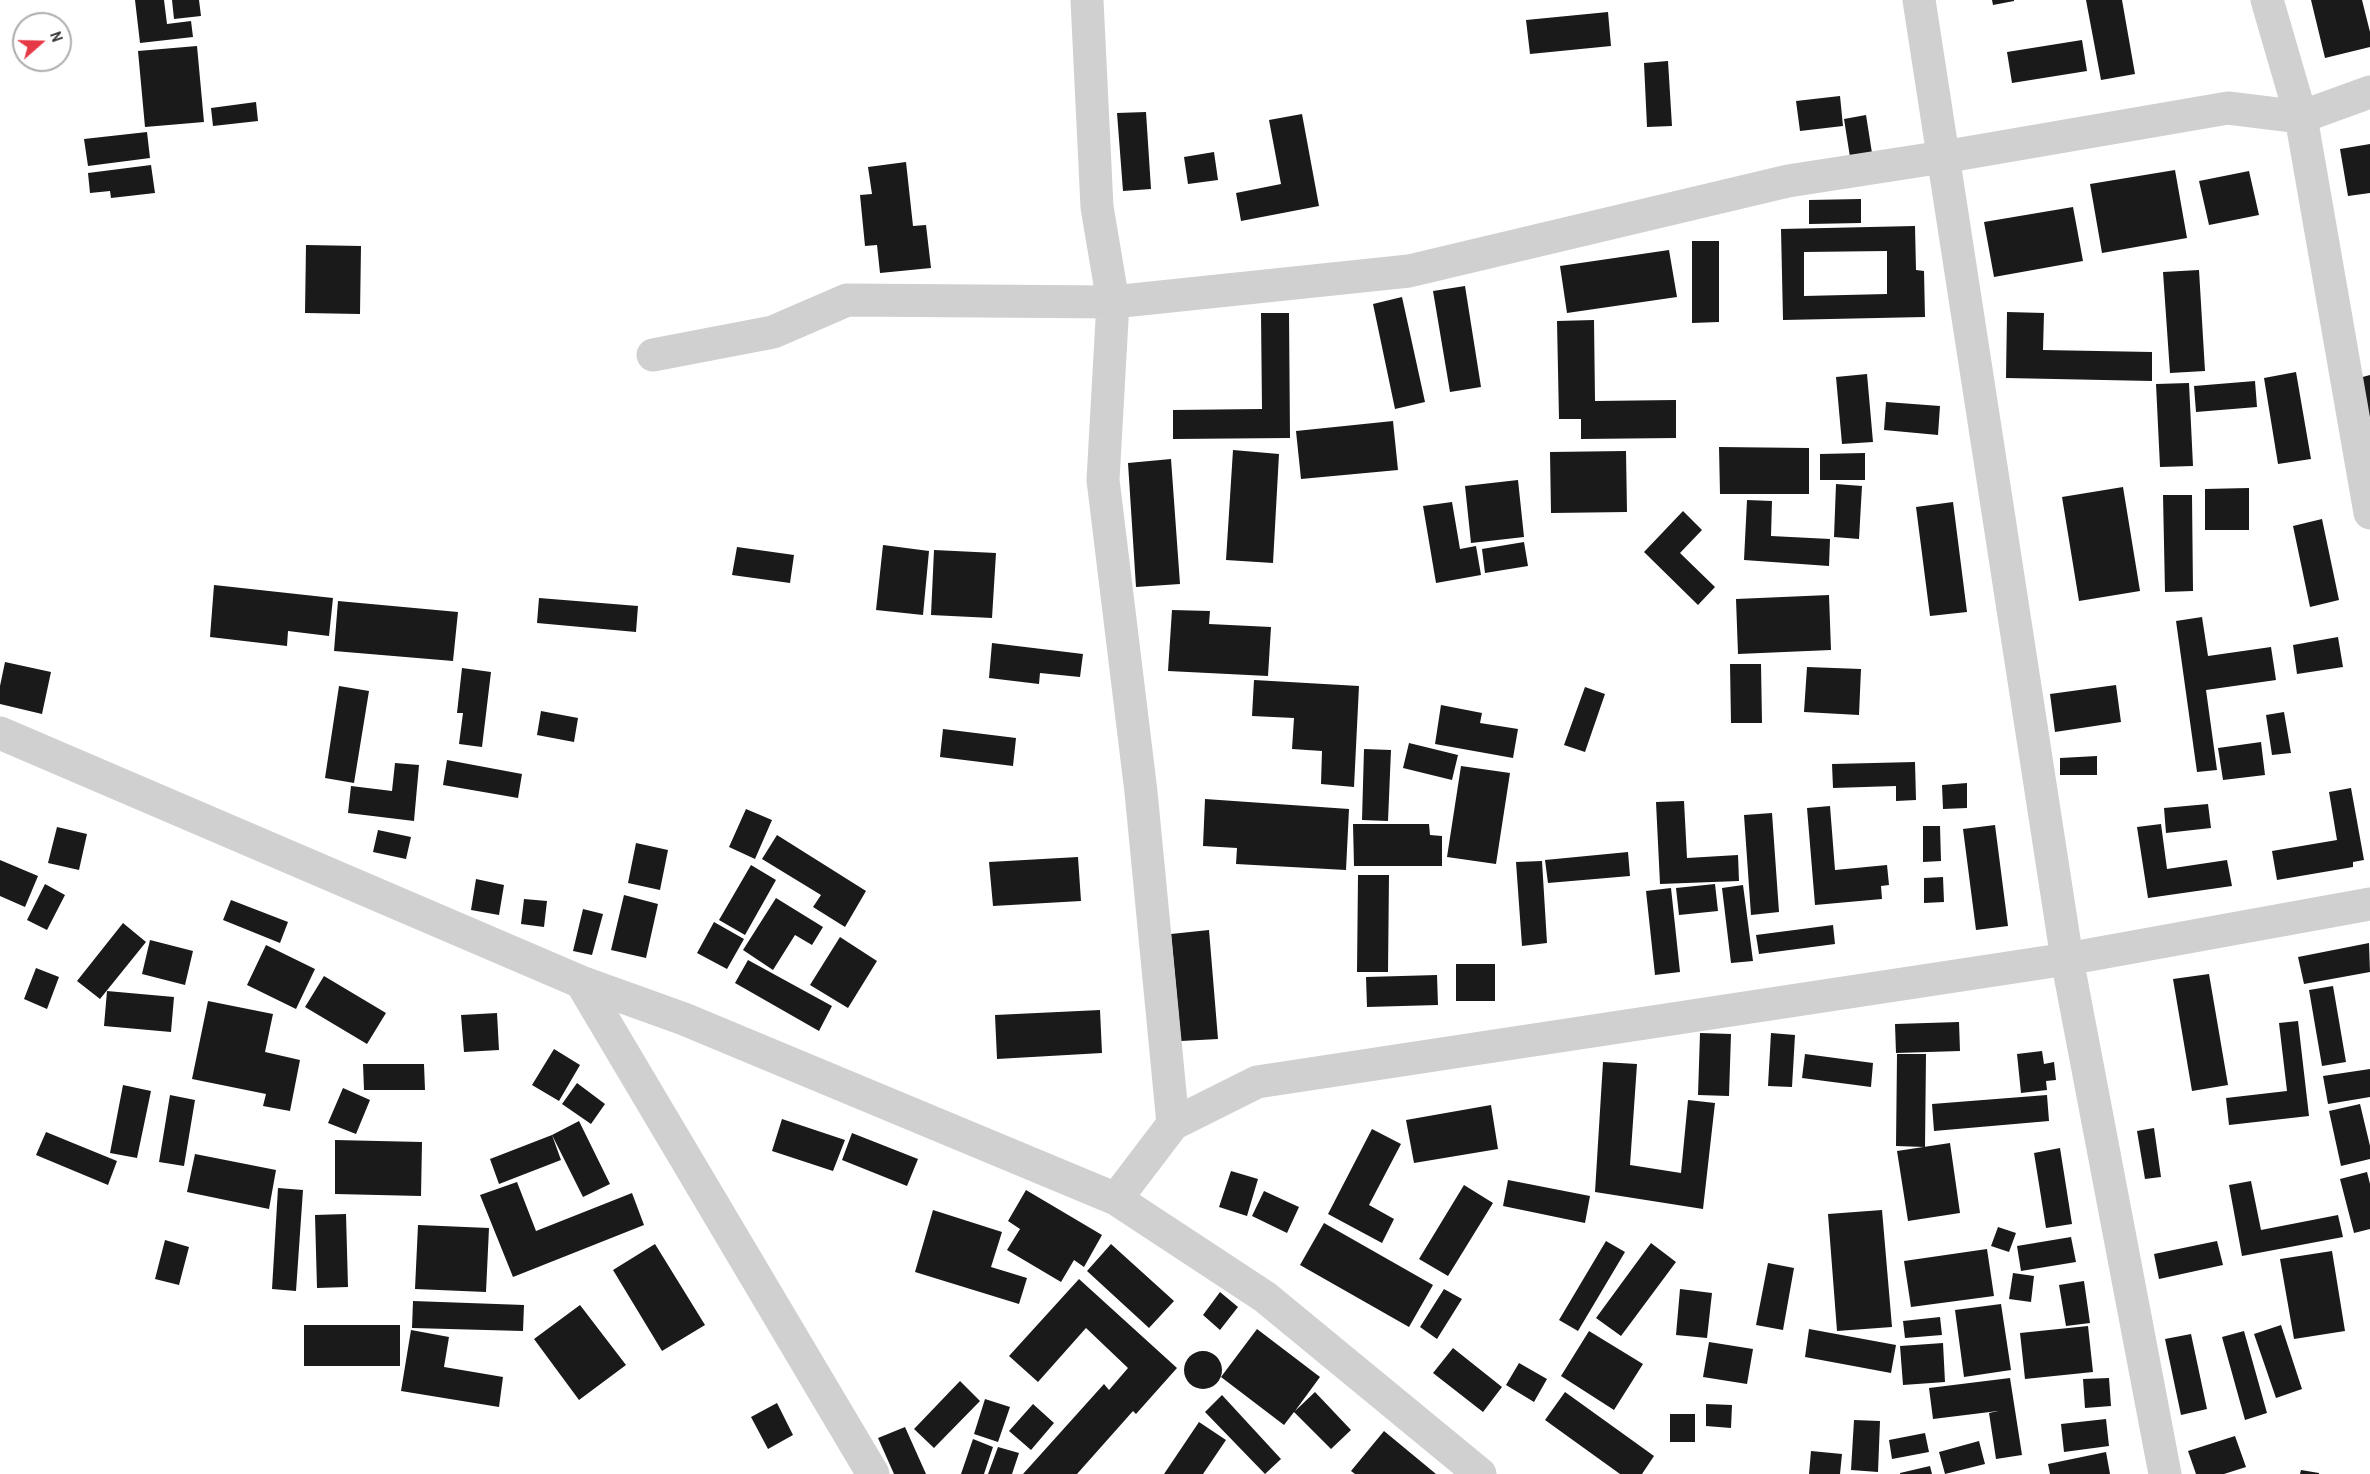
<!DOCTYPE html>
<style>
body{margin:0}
#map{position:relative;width:2370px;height:1474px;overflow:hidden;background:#fff;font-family:"Archivo Narrow",sans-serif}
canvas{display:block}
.north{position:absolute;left:12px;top:12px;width:60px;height:60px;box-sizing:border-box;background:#fff;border:2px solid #adadad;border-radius:50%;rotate:70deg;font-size:16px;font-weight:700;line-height:24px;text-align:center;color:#333}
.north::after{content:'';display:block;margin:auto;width:21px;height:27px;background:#e63946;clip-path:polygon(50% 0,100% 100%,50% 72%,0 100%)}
</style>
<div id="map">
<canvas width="2370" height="1474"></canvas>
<div class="north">N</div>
</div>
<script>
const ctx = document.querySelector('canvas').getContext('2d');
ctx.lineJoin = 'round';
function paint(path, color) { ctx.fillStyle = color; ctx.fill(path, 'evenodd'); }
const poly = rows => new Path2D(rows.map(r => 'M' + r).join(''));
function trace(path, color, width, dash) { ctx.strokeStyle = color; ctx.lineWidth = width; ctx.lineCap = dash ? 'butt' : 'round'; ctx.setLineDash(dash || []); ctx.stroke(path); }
paint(poly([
 [135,0,164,0,167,24,191,21,193,37,140,43],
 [172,0,199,0,201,16,174,19],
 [1992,0,2014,0,2014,1,1993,5],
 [2086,0,2122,0,2135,74,2101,80],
 [2311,0,2362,0,2370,32,2370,47,2325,58],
 [1608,12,1611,46,1530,54,1526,20],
 [2082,40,2087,71,2012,83,2007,52],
 [197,46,204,122,145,127,138,51],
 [1668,61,1672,126,1647,127,1644,63],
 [1840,96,1843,126,1800,131,1796,101],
 [256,102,258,121,213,126,211,108],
 [1146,112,1151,189,1123,191,1117,113],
 [1302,114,1319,206,1241,221,1236,193,1281,184,1269,120],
 [1866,115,1872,153,1850,157,1844,119],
 [147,132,150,158,88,166,84,139],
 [2370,144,2370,193,2348,196,2340,149],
 [1214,152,1218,180,1188,184,1184,157],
 [906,162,913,226,926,225,931,268,880,273,877,245,865,246,860,195,872,194,868,167],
 [151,165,155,193,111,198,110,191,90,193,88,173],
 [2175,170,2187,238,2102,253,2090,184],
 [2249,171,2259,215,2209,225,2199,181],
 [1861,199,1861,223,1809,224,1809,200],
 [2073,207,2083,261,1994,277,1984,222],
 [1915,226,1916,270,1924,271,1925,317,1783,320,1781,229],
 [1887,251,1887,294,1804,296,1804,252],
 [1692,241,1719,241,1719,322,1692,323],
 [306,245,361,246,360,314,305,313],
 [1669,250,1677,297,1567,313,1560,266],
 [2199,270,2205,371,2170,373,2163,272],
 [1465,286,1481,387,1450,392,1433,291],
 [1402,297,1425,402,1395,409,1373,304],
 [2007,312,2044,313,2043,350,2152,352,2152,381,2006,378],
 [1261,313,1289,313,1290,438,1173,439,1173,410,1262,409],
 [1594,320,1595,401,1676,400,1676,438,1581,439,1581,419,1559,419,1557,321],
 [2296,372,2311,459,2278,464,2264,378],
 [1867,374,1873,442,1842,444,1836,377],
 [2370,375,2370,426,2359,378],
 [2255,381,2257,407,2196,412,2194,386],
 [2189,383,2193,466,2160,467,2156,384],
 [1886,402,1940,406,1938,435,1884,430],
 [1393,421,1398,470,1301,479,1296,431],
 [1719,447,1809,448,1809,494,1720,494],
 [1233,450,1279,454,1273,563,1226,560],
 [1626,451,1627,512,1551,513,1550,452],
 [1865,453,1865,480,1820,480,1820,454],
 [1171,459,1180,584,1136,587,1128,463],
 [1518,480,1524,537,1471,543,1465,486],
 [1836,484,1862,486,1859,539,1834,537],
 [2123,487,2140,591,2079,601,2062,497],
 [2249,488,2249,530,2205,530,2205,489],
 [2163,495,2192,495,2193,591,2165,592],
 [1747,500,1772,501,1771,536,1830,539,1829,566,1744,560],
 [1452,502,1460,549,1476,546,1481,575,1436,583,1423,506],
 [1953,502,1967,612,1930,616,1916,507],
 [1683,511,1702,530,1680,553,1715,587,1698,605,1644,552],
 [2322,519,2339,600,2310,607,2293,526],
 [1524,542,1528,566,1485,573,1482,549],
 [883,545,929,551,923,615,876,610],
 [737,547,794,555,790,583,732,575],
 [934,550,996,553,992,618,931,615],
 [214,585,333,598,329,636,288,631,287,646,210,637],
 [1829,595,1831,650,1738,654,1736,599],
 [539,598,638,606,636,632,537,623],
 [338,601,458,612,453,661,334,651],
 [1172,610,1210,611,1209,624,1271,627,1268,676,1168,671],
 [2202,617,2208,656,2271,647,2276,680,2206,690,2217,770,2197,772,2176,621],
 [2338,637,2343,667,2297,674,2293,645],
 [992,643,1083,654,1080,677,1040,673,1039,684,989,678],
 [5,662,51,672,42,714,0,704,0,686],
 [1730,664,1761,664,1762,723,1731,723],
 [1807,667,1861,669,1859,715,1804,712],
 [462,668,491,672,482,747,459,744,463,713,457,713],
 [1254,680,1359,686,1354,787,1321,784,1322,751,1292,749,1294,718,1252,716],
 [2116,685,2121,722,2055,732,2050,694],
 [339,686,369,691,354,783,325,778],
 [1585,687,1605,694,1585,752,1564,745],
 [1441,705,1482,713,1480,723,1518,729,1513,758,1435,744],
 [541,711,578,718,574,742,537,735],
 [2284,712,2291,753,2272,755,2266,715],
 [943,729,1016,738,1013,766,940,757],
 [2261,742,2265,775,2223,780,2218,748],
 [1409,743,1458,755,1452,780,1403,768],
 [1364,749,1391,750,1388,821,1362,820],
 [2097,756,2097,775,2060,775,2060,758],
 [447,760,522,774,518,798,443,785],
 [1915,762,1916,800,1896,801,1896,786,1833,788,1832,764],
 [395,763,419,765,414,821,348,813,351,786,392,791],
 [1461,766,1510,773,1496,864,1447,857],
 [1967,783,1967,808,1943,809,1942,785],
 [2351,788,2364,860,2353,862,2353,867,2277,880,2272,851,2337,840,2329,792],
 [1205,799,1349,809,1346,870,1236,864,1237,848,1203,846],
 [1684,801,1687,858,1738,855,1739,881,1660,884,1656,802],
 [2208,804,2211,828,2166,833,2164,808],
 [1830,806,1835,870,1887,865,1889,885,1881,886,1882,899,1815,905,1807,808],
 [746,809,772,820,755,859,729,847],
 [1772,813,1779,912,1751,915,1744,815],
 [1353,824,1429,824,1430,835,1442,836,1442,866,1354,866],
 [2161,824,2167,869,2227,860,2232,886,2148,898,2137,827],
 [1995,825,2008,926,1976,930,1963,829],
 [1923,826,1940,826,1941,861,1923,862],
 [57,827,87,834,79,870,48,863],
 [378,830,411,837,406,859,373,852],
 [777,835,866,891,845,927,813,907,821,895,762,859],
 [636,843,668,850,660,890,628,883],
 [1628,852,1630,876,1548,883,1545,860],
 [1078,857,1081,901,993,906,989,862],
 [0,860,38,876,25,907,0,896],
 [1542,861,1547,943,1522,946,1516,862],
 [751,865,776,880,745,935,719,920],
 [1358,875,1389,875,1388,972,1357,972],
 [1943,877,1944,902,1924,903,1924,878],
 [476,879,504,885,499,915,471,910],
 [45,884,65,895,47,930,27,920],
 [1715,884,1718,911,1679,915,1676,888],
 [1743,885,1753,961,1731,963,1722,888],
 [1671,888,1680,972,1655,975,1646,891],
 [624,895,658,904,646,958,611,950],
 [776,898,823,927,812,945,795,935,773,970,743,950],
 [524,899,547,901,544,927,521,924],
 [231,900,288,922,280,943,223,920],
 [583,909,603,914,592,955,573,951],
 [714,922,744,939,727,969,697,953],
 [123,923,146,942,100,999,77,981],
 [1833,925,1835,944,1759,954,1756,935],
 [1209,930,1218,1039,1181,1041,1171,934],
 [840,937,877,961,848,1008,810,985],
 [150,940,193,951,185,985,142,974],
 [2369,943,2370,972,2304,984,2298,957],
 [266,945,315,969,296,1009,247,985],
 [748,960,832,1006,819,1031,735,983],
 [1456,964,1495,964,1495,1001,1456,1001],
 [36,968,59,977,47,1009,24,999],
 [2209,974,2228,1085,2192,1091,2173,979],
 [1437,975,1438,1005,1367,1007,1366,977],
 [324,976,386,1013,367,1044,305,1007],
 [2333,986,2346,1062,2322,1066,2309,990],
 [107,991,174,997,171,1032,104,1026],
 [208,1001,273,1014,265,1052,300,1060,290,1111,263,1106,266,1094,192,1079],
 [1100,1010,1102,1053,997,1059,995,1015],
 [497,1013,499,1050,464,1052,461,1015],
 [2298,1021,2309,1116,2229,1125,2226,1098,2287,1091,2279,1023],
 [1959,1022,1960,1051,1896,1053,1895,1024],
 [1700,1033,1731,1034,1729,1096,1698,1095],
 [1771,1033,1795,1035,1792,1087,1768,1086],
 [554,1049,580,1065,559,1101,532,1085],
 [2042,1051,2044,1064,2054,1062,2056,1080,2046,1081,2047,1090,2021,1093,2017,1054],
 [1805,1054,1873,1063,1871,1087,1802,1078],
 [1897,1054,1926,1054,1925,1147,1896,1146],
 [1603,1062,1637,1064,1630,1165,1681,1173,1688,1100,1715,1103,1703,1209,1595,1192],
 [363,1064,424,1064,425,1090,364,1090],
 [2370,1069,2370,1097,2328,1104,2323,1076],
 [577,1083,605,1104,591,1124,562,1104],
 [123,1085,151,1091,137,1158,110,1153],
 [343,1088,370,1100,356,1134,328,1123],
 [170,1095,195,1100,184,1166,159,1162],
 [2047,1095,2049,1121,1934,1131,1932,1104],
 [2360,1104,2370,1146,2370,1159,2341,1166,2329,1111],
 [1491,1105,1498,1149,1414,1163,1406,1120],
 [782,1119,845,1140,833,1171,772,1151],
 [579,1121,610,1184,583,1197,552,1135],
 [2154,1128,2161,1177,2145,1179,2137,1131],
 [1372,1129,1401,1144,1369,1205,1394,1219,1382,1243,1328,1214],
 [46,1132,117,1161,108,1185,36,1155],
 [852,1133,918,1159,907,1186,842,1160],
 [552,1135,561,1160,499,1184,490,1159],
 [335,1140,422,1142,421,1196,335,1194],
 [1950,1143,1960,1213,1908,1221,1897,1151],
 [2060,1148,2072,1224,2046,1228,2034,1153],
 [195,1154,276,1170,269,1209,187,1192],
 [1231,1171,1258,1179,1247,1216,1219,1207],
 [2367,1172,2370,1184,2370,1229,2354,1233,2340,1179],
 [1508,1180,1590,1196,1585,1223,1503,1206],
 [2251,1181,2261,1230,2338,1215,2343,1237,2242,1256,2229,1185],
 [517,1182,536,1231,632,1193,644,1225,513,1277,480,1195],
 [1464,1185,1493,1203,1448,1276,1419,1259],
 [278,1188,303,1190,296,1291,272,1289],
 [1026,1190,1102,1235,1084,1267,1074,1260,1061,1282,1007,1250,1020,1229,1008,1221],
 [1264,1191,1299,1207,1287,1233,1252,1216],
 [933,1210,1002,1232,991,1267,1027,1278,1019,1304,915,1272],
 [1882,1210,1892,1327,1837,1331,1828,1214],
 [346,1214,348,1287,317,1288,315,1215],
 [1324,1223,1433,1285,1409,1327,1300,1265],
 [418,1225,489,1228,486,1292,415,1289],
 [1998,1227,2016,1233,2009,1252,1991,1246],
 [2071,1237,2076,1262,2021,1271,2017,1246],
 [165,1240,189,1247,179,1285,155,1279],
 [1606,1241,1625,1252,1578,1331,1559,1320],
 [2217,1241,2223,1265,2159,1279,2154,1254],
 [1651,1243,1676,1262,1621,1336,1596,1318],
 [655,1244,705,1325,662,1351,613,1270],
 [1111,1244,1174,1301,1149,1328,1087,1271],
 [1987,1249,1994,1296,1911,1307,1904,1261],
 [2332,1251,2345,1331,2294,1339,2280,1259],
 [1768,1263,1794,1268,1783,1330,1756,1325],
 [2013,1273,2034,1276,2031,1302,2009,1299],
 [1079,1279,1177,1368,1136,1414,1133,1411,1077,1474,1023,1474,1104,1384,1109,1390,1128,1368,1086,1328,1038,1382,1009,1356],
 [2084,1281,2090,1323,2066,1326,2059,1285],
 [1444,1289,1462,1299,1437,1339,1420,1327],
 [1680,1289,1712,1293,1707,1338,1676,1335],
 [1220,1292,1238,1307,1220,1330,1203,1315],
 [413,1301,524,1305,523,1331,412,1328],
 [2001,1304,2011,1370,1964,1377,1955,1310],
 [580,1305,626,1365,579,1400,534,1339],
 [1940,1317,1942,1335,1905,1338,1903,1321],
 [304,1325,400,1325,400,1366,304,1366],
 [2281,1325,2302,1389,2276,1398,2254,1334],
 [2088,1326,2093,1372,2025,1379,2020,1333],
 [1257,1329,1320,1377,1295,1411,1315,1392,1351,1430,1331,1449,1294,1412,1284,1425,1221,1377],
 [1809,1329,1896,1345,1891,1373,1805,1357],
 [411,1330,449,1337,444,1367,503,1377,499,1407,401,1391],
 [1589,1331,1643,1364,1614,1410,1561,1376],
 [2244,1331,2267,1413,2245,1420,2222,1337],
 [2191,1334,2207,1409,2181,1415,2165,1339],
 [1709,1342,1753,1349,1747,1384,1703,1377],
 [1943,1343,1945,1382,1903,1385,1900,1346],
 [1453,1348,1502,1387,1483,1412,1433,1373],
 '1184 1370a19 19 0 1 1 38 0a19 19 0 1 1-38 0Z',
 [1519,1363,1547,1379,1534,1402,1506,1385],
 [2010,1378,2022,1455,1996,1459,1989,1413,1998,1411,1933,1419,1929,1388],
 [2109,1378,2111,1406,2085,1408,2083,1379],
 [960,1381,980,1401,934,1448,914,1429],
 [1565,1392,1654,1456,1642,1474,1620,1474,1545,1420],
 [1222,1395,1281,1459,1265,1474,1205,1412],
 [985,1399,1010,1407,998,1442,974,1434],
 [777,1403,793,1435,768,1449,751,1417],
 [1033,1404,1054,1423,1031,1450,1009,1431],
 [1706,1404,1732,1405,1731,1428,1706,1426],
 [1670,1414,1695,1414,1695,1442,1670,1442],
 [2106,1419,2109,1446,2064,1452,2061,1424],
 [1854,1420,1880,1421,1878,1472,1851,1470],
 [1199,1422,1226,1440,1203,1474,1164,1474],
 [905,1427,926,1474,894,1474,878,1438],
 [1384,1431,1436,1474,1355,1474,1351,1471],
 [1925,1433,1929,1452,1892,1459,1889,1440],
 [2235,1436,2246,1467,2224,1474,2196,1474,2188,1451],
 [973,1439,993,1447,984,1474,961,1474],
 [1979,1441,1985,1464,1945,1474,1939,1452],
 [998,1447,1019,1453,1012,1474,988,1474],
 [1811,1451,1842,1454,1840,1474,1809,1474],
 [2106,1452,2110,1474,2050,1474,2048,1464],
 [1930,1466,1932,1474,1900,1474,1900,1473],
 [2301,1470,2319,1473,2319,1474,2300,1474]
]), '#1a1a1a');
trace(poly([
 [1087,0,1097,207,1113,302,1103,480,1141,792,1173,1124],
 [1919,0,2067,959,2165,1474],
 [2267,0,2301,117,2370,513],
 [653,355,773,332,847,300,1113,302,1409,271,1788,181,1943,157,2228,108,2301,117,2370,92],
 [0,733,581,982,684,1019,1116,1199,1265,1297,1480,1474],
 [581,982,873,1474],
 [1116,1199,1173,1124,1257,1082,2067,959,2370,904]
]), '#d0d0d0', 33);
</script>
